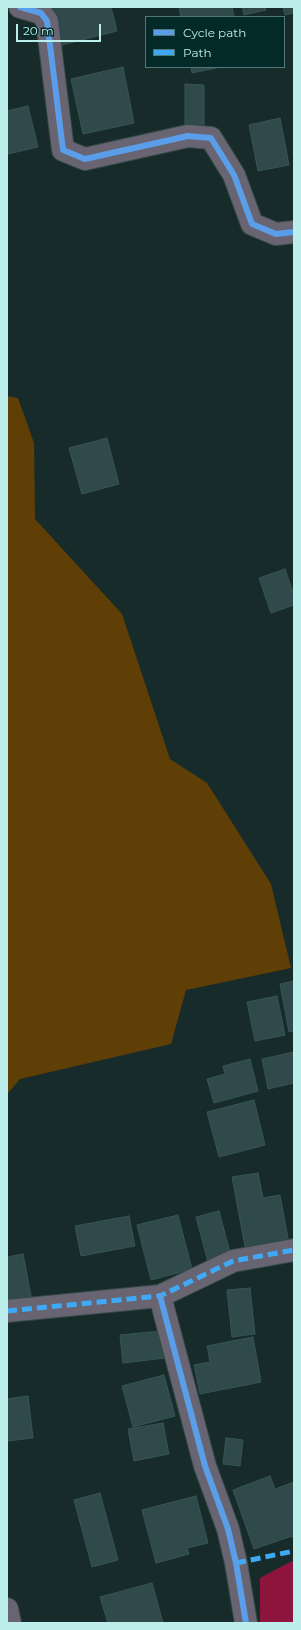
<!DOCTYPE html>
<style>
body{margin:0}
#map{position:relative;width:301px;height:1630px;overflow:hidden;background:#172c2a;font-family:Montserrat,sans-serif}
canvas{display:block}
.frame{position:absolute;inset:0;border:8px solid #bcefeb;pointer-events:none}
.legend{position:absolute;left:145px;top:16px;width:140px;height:52px;box-sizing:border-box;background:#032a28;border:1px solid #4d7976;margin:0;padding:5px 7px;list-style:none;font-size:12px;color:#bcefeb}
.legend li{display:flex;align-items:center;gap:8px;height:20px}
.legend b{width:20px;border:1px solid #4d7976}
.scale{position:absolute;left:16px;top:24px;width:85px;height:18px;box-sizing:border-box;border:2px solid #bcefeb;border-top:0;padding-left:5px;font-size:12px;line-height:14px;white-space:nowrap;color:#bcefeb;-webkit-text-stroke:3px #032a28;paint-order:stroke}
</style>
<div id="map">
<canvas width="301" height="1630"></canvas>
<div class="frame"></div>
<ul class="legend">
<li><b style="height:5px;background:#5a9eea"></b>Cycle path</li>
<li><b style="height:5px;background:#3fa9f5"></b>Path</li>
</ul>
<div class="scale">20 m</div>
</div>
<script>
const ctx = document.querySelector('canvas').getContext('2d');
ctx.lineJoin = 'round';
function paint(path, color) { ctx.fillStyle = color; ctx.fill(path, 'evenodd'); }
const poly = rows => new Path2D(rows.map(r => 'M' + r).join(''));
function trace(path, color, width, dash) { ctx.strokeStyle = color; ctx.lineWidth = width; ctx.lineCap = dash ? 'butt' : 'round'; ctx.setLineDash(dash || []); ctx.stroke(path); }
paint(poly([
 [7,396,18,398,34,443,35,519,122,614,170,759,207,783,271,884,291,968,186,990,171,1044,20,1079,7,1094]
]), '#603f06');
paint(poly([
 [294,1561,294,1623,260,1623,260,1578,288,1563]
]), '#8d153d');
const building = poly([
 [52,7,111,7,117,31,62,45,52,7],
 [179,7,232,7,234,17,181,17,179,7],
 [242,7,265,7,266,10,244,15,242,7],
 [283,7,294,7,294,13,285,15,283,7],
 [123,67,134,123,83,134,71,79,123,67],
 [191,67,221,67,192,73,191,67],
 [185,84,204,85,204,131,185,131,185,84],
 [28,106,38,147,8,154,7,111,28,106],
 [280,118,289,165,258,171,249,125,280,118],
 [107,438,119,484,82,494,69,448,107,438],
 [285,569,294,595,294,605,271,613,259,578,285,569],
 [294,981,294,1031,289,1032,280,984,294,981],
 [277,996,285,1035,255,1041,247,1002,277,996],
 [294,1052,294,1083,268,1089,262,1059,294,1052],
 [250,1059,258,1091,214,1103,207,1079,225,1074,223,1066,250,1059],
 [254,1100,265,1145,219,1157,207,1112,254,1100],
 [258,1173,263,1198,280,1195,289,1244,246,1252,232,1177,258,1173],
 [219,1211,231,1256,208,1262,196,1217,219,1211],
 [178,1215,192,1269,151,1280,137,1225,178,1215],
 [129,1216,135,1246,81,1256,75,1226,129,1216],
 [23,1254,32,1301,7,1306,7,1257,23,1254],
 [250,1288,255,1334,232,1337,227,1290,250,1288],
 [162,1331,165,1358,123,1363,120,1335,162,1331],
 [253,1337,261,1382,200,1394,194,1365,210,1362,207,1346,253,1337],
 [164,1375,175,1416,133,1427,122,1386,164,1375],
 [28,1396,33,1438,7,1441,7,1399,28,1396],
 [163,1423,169,1454,134,1461,128,1429,163,1423],
 [226,1438,243,1440,240,1466,223,1464,226,1438],
 [270,1476,275,1489,294,1482,294,1540,292,1536,254,1549,233,1490,270,1476],
 [100,1493,118,1560,92,1567,74,1500,100,1493],
 [196,1496,208,1543,187,1548,189,1554,156,1563,142,1510,196,1496],
 [152,1583,163,1623,108,1623,100,1597,152,1583]
]);
paint(building, '#30494a');
trace(building, '#375556', 1);
const minor = poly([
 [20,7,41,13,47,21,63,150,85,159,188,136,211,138,234,175,252,224,276,234,294,232],
 [160,1296,205,1466,228,1529,236,1563,246,1623],
 [7,1311,160,1296,233,1261,294,1250],
 [7,1609,10,1623]
]);
trace(minor, '#334a47', 24);
trace(minor, '#686471', 22);
trace(poly([
 [7,1311,160,1296,233,1261,294,1250],
 [236,1563,294,1551]
]), '#3fa9f5', 5, [10, 5]);
trace(poly([
 [20,7,41,13,47,21,63,150,85,159,188,136,211,138,234,175,252,224,276,234,294,232],
 [160,1296,205,1466,228,1529,236,1563,246,1623]
]), '#5a9eea', 6);
</script>
